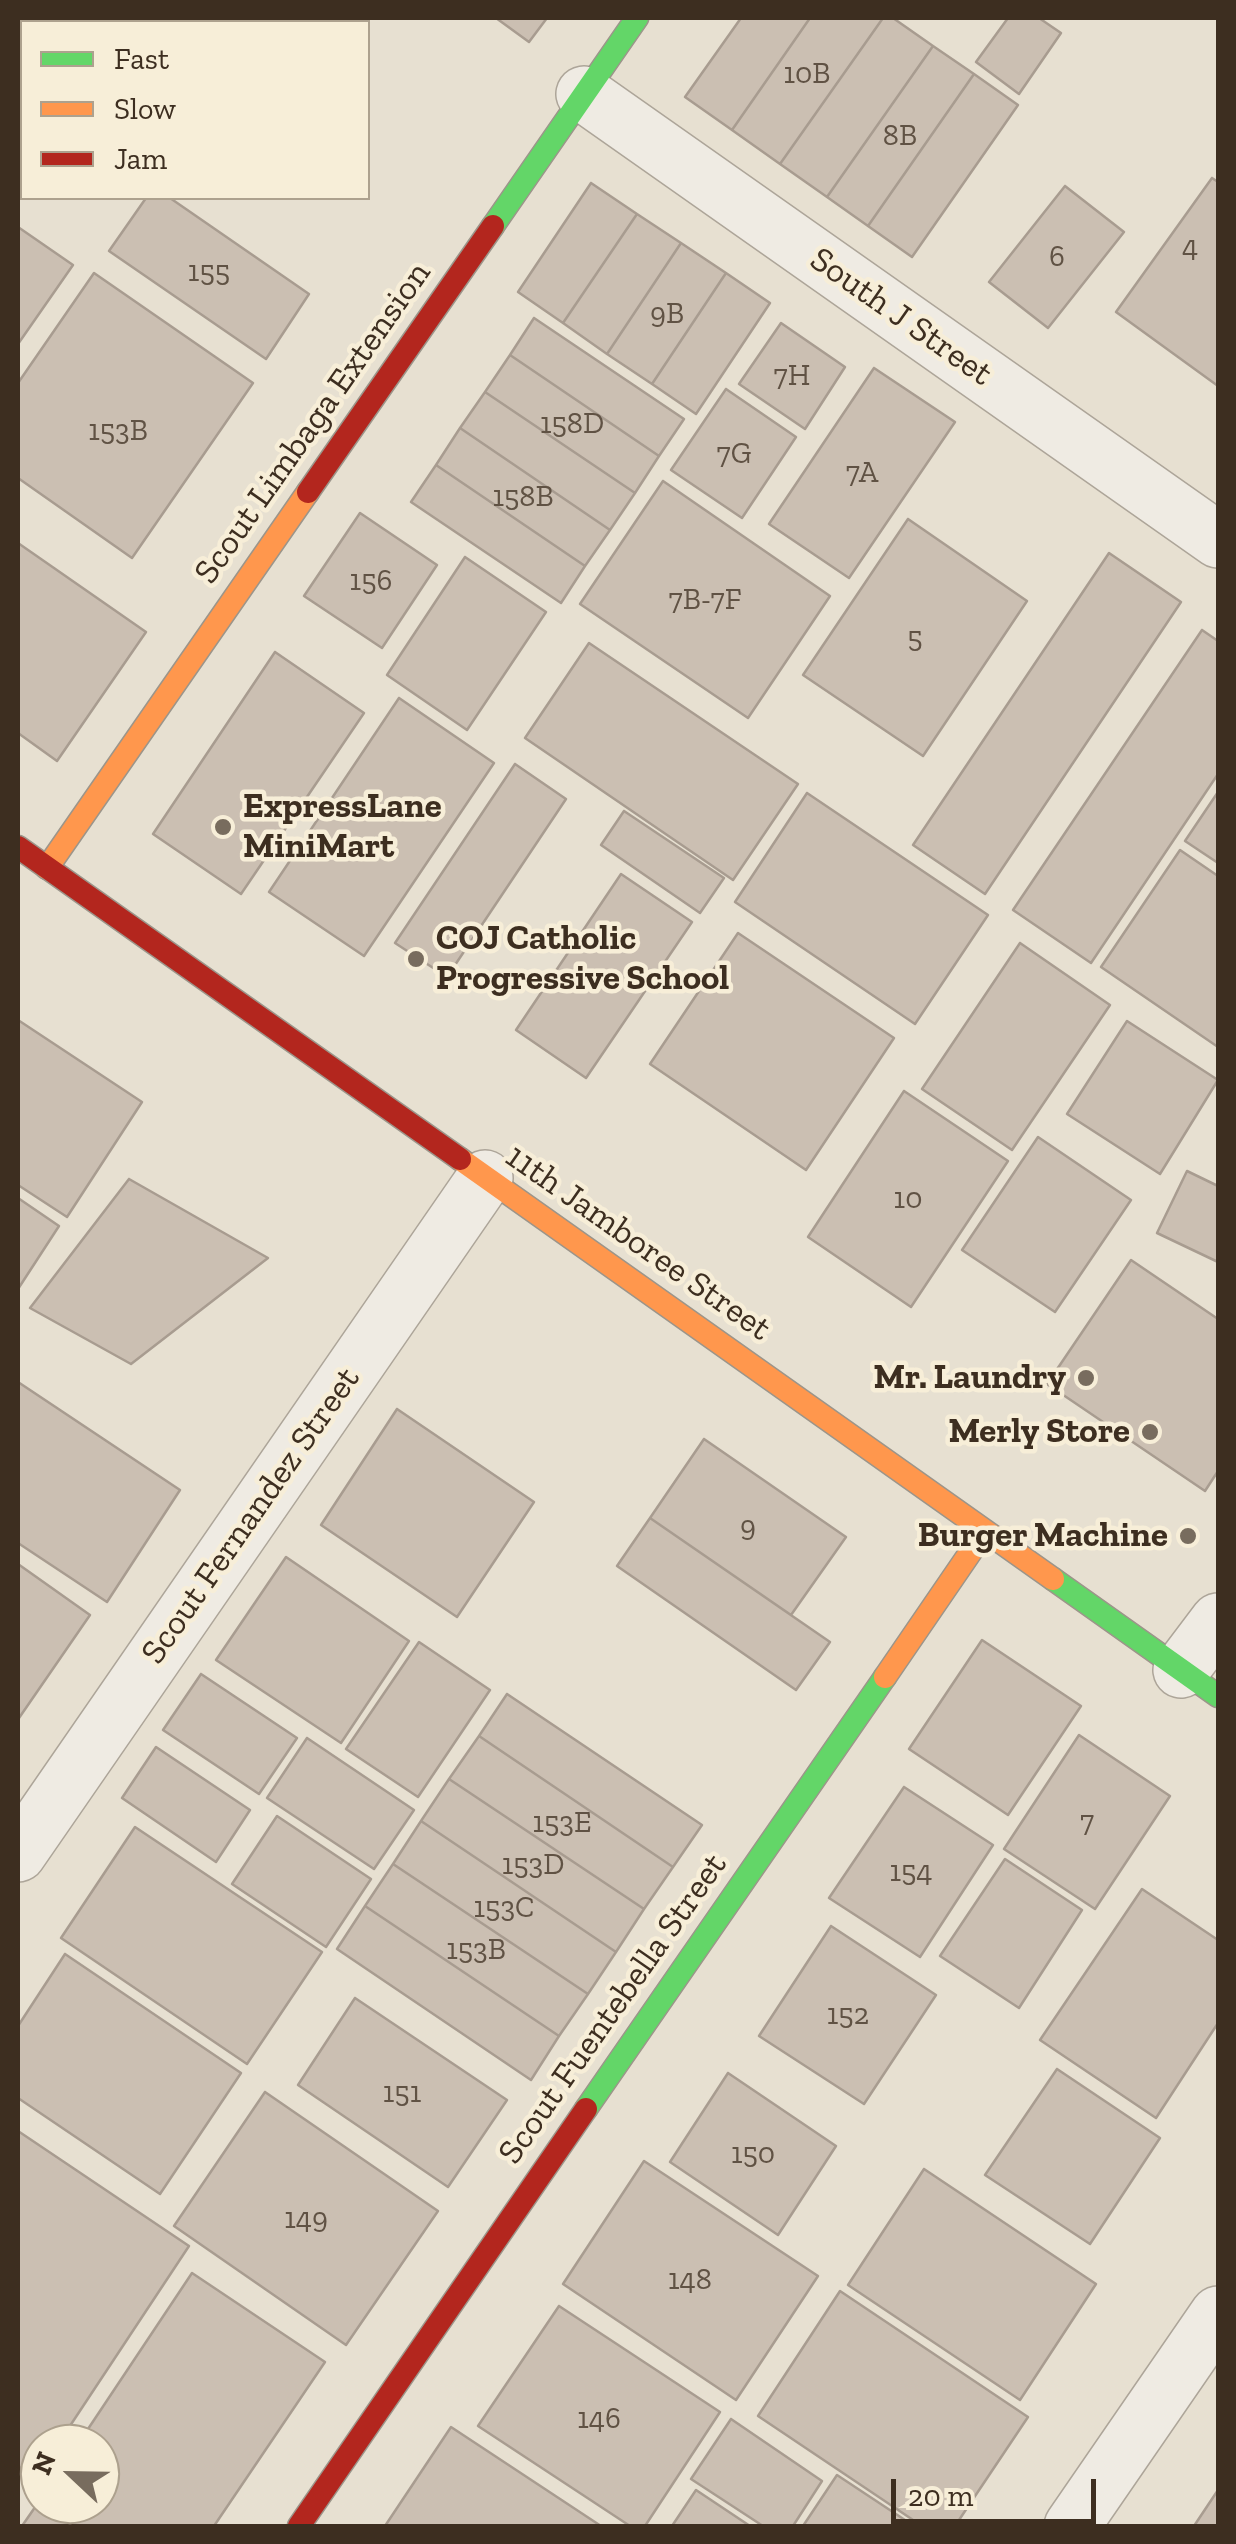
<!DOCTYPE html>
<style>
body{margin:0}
#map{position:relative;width:1236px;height:2544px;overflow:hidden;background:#e7e0d1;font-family:"Zilla Slab",serif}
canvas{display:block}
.frame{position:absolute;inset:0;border:20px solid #3d2e20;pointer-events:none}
.legend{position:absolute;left:20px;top:20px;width:350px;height:180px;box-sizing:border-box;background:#f7eed8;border:2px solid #ada18e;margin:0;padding:12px 18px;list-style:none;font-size:30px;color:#3d2e20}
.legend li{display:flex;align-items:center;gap:20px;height:50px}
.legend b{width:50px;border:2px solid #ada18e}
.north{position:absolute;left:20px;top:2424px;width:100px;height:100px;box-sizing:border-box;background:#f7eed8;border:2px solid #ada18e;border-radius:50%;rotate:292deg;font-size:28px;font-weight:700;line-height:40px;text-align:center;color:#3d2e20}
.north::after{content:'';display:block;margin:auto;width:35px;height:45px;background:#786c5e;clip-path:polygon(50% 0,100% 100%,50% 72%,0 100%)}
.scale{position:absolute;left:891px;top:2479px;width:205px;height:45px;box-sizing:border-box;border:5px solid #3d2e20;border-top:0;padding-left:12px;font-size:30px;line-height:35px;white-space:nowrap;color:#3d2e20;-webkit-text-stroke:8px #f7eed8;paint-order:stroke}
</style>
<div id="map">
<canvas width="1236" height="2544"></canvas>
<div class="frame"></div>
<ul class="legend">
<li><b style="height:12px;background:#63d668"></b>Fast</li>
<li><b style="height:12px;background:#ff974d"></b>Slow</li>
<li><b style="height:12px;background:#b3261e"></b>Jam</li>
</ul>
<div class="north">N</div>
<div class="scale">20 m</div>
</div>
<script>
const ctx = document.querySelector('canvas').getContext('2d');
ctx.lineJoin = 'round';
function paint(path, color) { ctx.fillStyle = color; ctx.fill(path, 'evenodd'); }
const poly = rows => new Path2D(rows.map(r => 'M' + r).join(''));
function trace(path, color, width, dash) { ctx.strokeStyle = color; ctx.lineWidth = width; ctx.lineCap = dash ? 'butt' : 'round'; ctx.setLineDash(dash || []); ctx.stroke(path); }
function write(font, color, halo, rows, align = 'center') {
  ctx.font = font + ' "Zilla Slab",serif'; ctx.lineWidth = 9; ctx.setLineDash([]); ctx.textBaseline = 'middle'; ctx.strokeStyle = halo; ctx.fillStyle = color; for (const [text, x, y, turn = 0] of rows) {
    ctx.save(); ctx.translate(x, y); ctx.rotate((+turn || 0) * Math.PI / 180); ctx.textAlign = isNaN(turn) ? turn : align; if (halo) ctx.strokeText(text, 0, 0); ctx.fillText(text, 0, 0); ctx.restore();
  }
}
const building = poly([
 [18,18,51,18,58,22,22,22,22,112,18,109,18,18],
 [153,18,307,18,304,22,150,22,153,18],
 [496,18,547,18,529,42,496,18],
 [741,18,810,18,732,130,685,97,741,18],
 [810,18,883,18,780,164,732,130,810,18],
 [883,18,893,18,933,46,827,197,780,164,883,18],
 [1008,18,1039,18,1061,33,1019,94,976,62,1008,18],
 [933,46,974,74,868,226,827,197,933,46],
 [974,74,1018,105,912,257,868,226,974,74],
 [1212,178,1218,182,1218,386,1116,312,1212,178],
 [591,183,637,214,563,323,518,292,591,183],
 [1065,186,1124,232,1048,328,989,282,1065,186],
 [146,198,170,198,309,294,266,359,109,251,146,198],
 [637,214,681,243,607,354,563,323,637,214],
 [18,227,73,265,18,344,18,227],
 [681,243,726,273,652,384,607,354,681,243],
 [94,273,253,383,132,558,18,478,18,383,94,273],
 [726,273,770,303,696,414,652,384,726,273],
 [534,318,684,419,659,456,510,355,534,318],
 [781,323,845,367,805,429,739,384,781,323],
 [510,355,659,456,635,493,485,392,510,355],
 [874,368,955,422,849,578,769,524,874,368],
 [726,389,796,437,742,518,671,470,726,389],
 [485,392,635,493,610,530,460,428,485,392],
 [460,428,610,530,585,566,436,465,460,428],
 [436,465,585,566,561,603,411,502,436,465],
 [663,481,830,596,748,718,580,604,663,481],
 [360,513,437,565,382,648,304,596,360,513],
 [908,519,1027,601,923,756,803,675,908,519],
 [18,543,146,632,57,761,18,733,18,543],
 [1109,553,1181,602,985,894,913,845,1109,553],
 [465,557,546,612,467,730,387,675,465,557],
 [1202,630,1218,641,1218,774,1091,963,1013,910,1202,630],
 [589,643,798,784,733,880,525,738,589,643],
 [275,652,364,713,241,894,153,834,275,652],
 [399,698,494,763,364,956,269,892,399,698],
 [515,764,566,799,447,977,395,943,515,764],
 [1218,792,1218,863,1185,841,1218,792],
 [807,793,988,915,915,1024,735,902,807,793],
 [624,811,724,878,700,913,601,845,624,811],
 [1180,850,1218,876,1218,1047,1101,967,1180,850],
 [621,874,692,922,586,1078,516,1030,621,874],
 [738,933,894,1038,806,1170,650,1064,738,933],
 [1020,943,1110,1005,1012,1150,922,1089,1020,943],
 [18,1020,142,1102,67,1217,18,1185,18,1020],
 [1127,1021,1218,1080,1160,1174,1067,1114,1127,1021],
 [904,1091,1008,1161,911,1307,808,1237,904,1091],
 [1038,1137,1131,1200,1055,1312,962,1250,1038,1137],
 [1187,1171,1218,1186,1218,1262,1157,1233,1187,1171],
 [129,1179,268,1258,131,1364,30,1308,129,1179],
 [18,1198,59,1226,18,1289,18,1198],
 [1131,1260,1218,1319,1218,1471,1205,1491,1047,1384,1131,1260],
 [18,1382,180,1490,107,1602,18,1543,18,1382],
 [397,1409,534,1502,457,1617,321,1525,397,1409],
 [704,1439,846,1537,791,1615,650,1518,704,1439],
 [650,1518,830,1642,796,1690,617,1566,650,1518],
 [286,1557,409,1641,341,1743,216,1660,286,1557],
 [18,1564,90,1615,19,1718,18,1716,18,1564],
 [982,1640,1081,1706,1008,1815,909,1749,982,1640],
 [419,1642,490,1690,418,1797,346,1749,419,1642],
 [201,1674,297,1738,259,1794,163,1730,201,1674],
 [507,1694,702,1825,673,1867,479,1736,507,1694],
 [1079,1735,1170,1796,1095,1909,1004,1849,1079,1735],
 [479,1736,673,1867,644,1909,449,1779,479,1736],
 [307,1738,414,1810,374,1869,267,1798,307,1738],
 [156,1747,250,1810,216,1862,122,1798,156,1747],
 [449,1779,644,1909,616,1952,421,1821,449,1779],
 [904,1787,993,1845,920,1957,829,1898,904,1787],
 [277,1816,371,1879,326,1947,232,1884,277,1816],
 [421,1821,616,1952,588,1994,393,1864,421,1821],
 [135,1827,322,1952,247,2064,61,1938,135,1827],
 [1005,1859,1082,1910,1019,2008,940,1956,1005,1859],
 [393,1864,588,1994,559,2036,365,1906,393,1864],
 [1142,1889,1218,1940,1218,2023,1156,2118,1040,2040,1142,1889],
 [365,1906,559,2036,531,2080,337,1949,365,1906],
 [831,1926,936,1995,864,2104,759,2036,831,1926],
 [65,1954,241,2073,160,2194,18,2098,18,2026,65,1954],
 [355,1998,507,2100,448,2187,298,2085,355,1998],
 [1057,2069,1160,2138,1090,2244,985,2175,1057,2069],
 [728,2073,836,2146,778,2235,670,2162,728,2073],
 [265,2092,438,2211,346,2345,174,2226,265,2092],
 [18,2131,189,2246,58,2444,40,2444,40,2471,35,2478,18,2466,18,2131],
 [644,2161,818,2276,736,2400,563,2284,644,2161],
 [924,2169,1096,2284,1020,2400,848,2285,924,2169],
 [192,2273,325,2362,214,2526,22,2526,40,2500,40,2504,100,2504,100,2444,78,2444,192,2273],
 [840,2291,1028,2417,955,2526,922,2526,758,2416,840,2291],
 [559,2306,720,2412,645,2526,630,2526,478,2426,559,2306],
 [731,2419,822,2481,793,2526,763,2526,691,2479,731,2419],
 [451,2427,601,2526,385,2526,451,2427],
 [837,2475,914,2526,803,2526,837,2475],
 [696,2490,750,2526,672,2526,696,2490],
 [1218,2490,1218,2526,1194,2526,1218,2490]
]);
paint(building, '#cbbfb2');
trace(building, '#a89c90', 2.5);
const street = poly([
 [584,94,1218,540],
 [1181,1670,1218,1621],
 [18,1854,485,1178],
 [1072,2526,1218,2314]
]);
const fast = poly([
 [493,226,637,18],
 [1053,1579,1218,1696],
 [586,2109,885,1677]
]);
const slow = poly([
 [47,868,308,492],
 [460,1159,1053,1579],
 [885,1677,985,1531]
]);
const jam = poly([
 [308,492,493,226],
 [18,847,460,1159],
 [299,2526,586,2109]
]);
trace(street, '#ada599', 58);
trace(fast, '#9c958a', 25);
trace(slow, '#9c958a', 25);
trace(jam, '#9c958a', 25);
trace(street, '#efebe3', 55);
trace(fast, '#63d668', 22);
trace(slow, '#ff974d', 22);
trace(jam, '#b3261e', 22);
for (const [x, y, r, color] of [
 [223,827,10,"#786c5e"],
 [416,959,10,"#786c5e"],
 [1086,1378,10,"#786c5e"],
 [1150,1432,10,"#786c5e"],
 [1188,1536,10,"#786c5e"]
]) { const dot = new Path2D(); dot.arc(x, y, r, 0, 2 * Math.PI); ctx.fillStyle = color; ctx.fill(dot); trace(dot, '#f7eed8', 4); }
write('30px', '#605244', null, [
 ["10B",807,74],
 ["8B",900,136],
 ["4",1190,247],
 ["6",1057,257],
 ["155",209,272],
 ["9B",667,314],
 ["7H",792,376],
 ["158D",572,424],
 ["153B",118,431],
 ["7G",734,454],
 ["7A",862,473],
 ["158B",523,497],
 ["156",371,581],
 ["7B-7F",705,600],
 ["5",915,638],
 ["10",908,1199],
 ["9",748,1527],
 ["7",1087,1822],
 ["153E",562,1823],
 ["153D",533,1865],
 ["154",911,1872],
 ["153C",504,1908],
 ["153B",476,1950],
 ["152",848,2015],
 ["151",402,2093],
 ["150",753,2154],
 ["149",306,2219],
 ["148",690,2280],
 ["146",599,2419]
]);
write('35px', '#3d2e20', '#f7eed8', [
 ["South J Street",901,317,35],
 ["Scout Limbaga Extension",313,423,-55],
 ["11th Jamboree Street",638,1243,35],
 ["Scout Fernandez Street",251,1516,-55],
 ["Scout Fuentebella Street",613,2009,-55]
]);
write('bold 35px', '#3d2e20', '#f7eed8', [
 ["ExpressLane",243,807,"left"],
 ["MiniMart",243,847,"left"],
 ["COJ Catholic",436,939,"left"],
 ["Progressive School",436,979,"left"],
 ["Mr. Laundry",1066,1378],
 ["Merly Store",1130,1432],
 ["Burger Machine",1168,1536]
], 'right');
</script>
